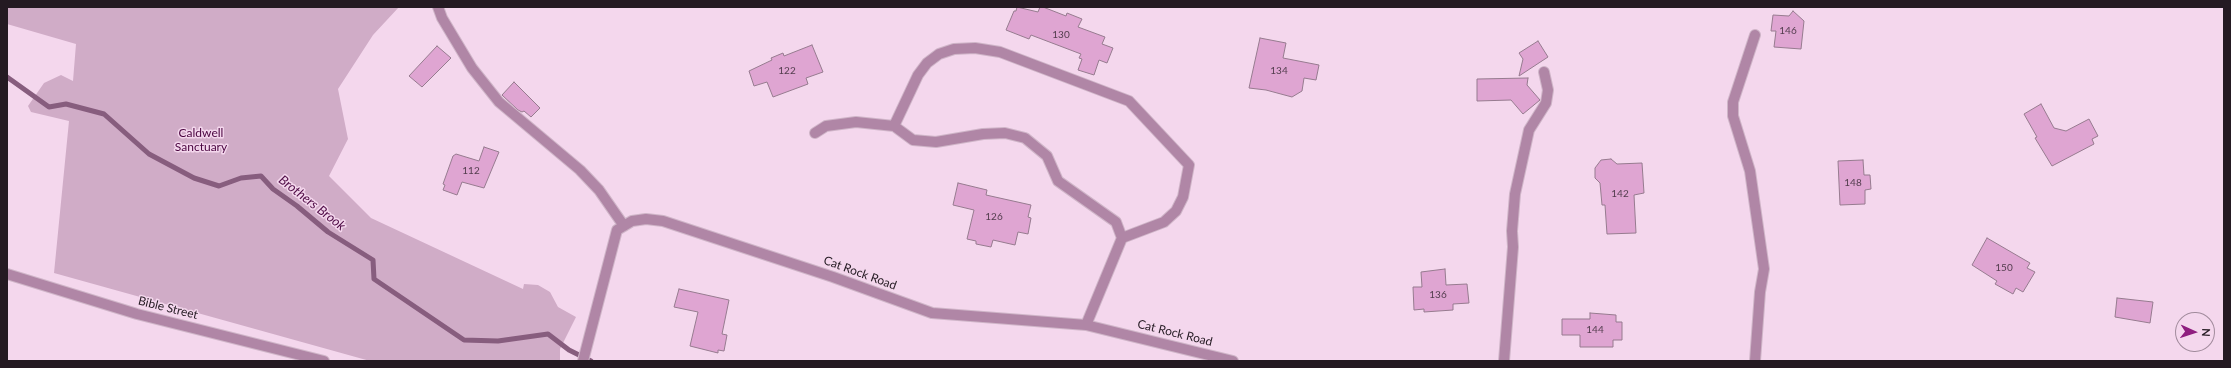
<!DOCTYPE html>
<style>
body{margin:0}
#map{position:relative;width:2231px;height:368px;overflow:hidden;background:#f4d7ed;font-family:Lato,sans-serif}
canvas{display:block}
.frame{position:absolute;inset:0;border:8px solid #241a22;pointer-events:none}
.north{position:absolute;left:2175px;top:312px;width:40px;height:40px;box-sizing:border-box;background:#f4d7ed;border:1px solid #a18b9c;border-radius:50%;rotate:93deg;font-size:11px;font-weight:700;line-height:16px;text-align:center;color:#241a22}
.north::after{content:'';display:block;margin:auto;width:14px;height:18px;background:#8f1e7f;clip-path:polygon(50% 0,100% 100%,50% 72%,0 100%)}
</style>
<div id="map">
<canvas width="2231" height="368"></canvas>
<div class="frame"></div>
<div class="north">N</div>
</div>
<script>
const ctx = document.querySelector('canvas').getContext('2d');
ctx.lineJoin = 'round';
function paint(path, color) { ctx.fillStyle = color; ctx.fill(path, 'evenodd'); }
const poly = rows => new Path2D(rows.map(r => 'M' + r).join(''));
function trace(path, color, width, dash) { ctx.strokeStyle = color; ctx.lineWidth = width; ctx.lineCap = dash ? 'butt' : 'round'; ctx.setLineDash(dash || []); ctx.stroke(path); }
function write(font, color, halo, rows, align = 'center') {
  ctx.font = font + ' Lato,sans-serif'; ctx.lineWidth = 3; ctx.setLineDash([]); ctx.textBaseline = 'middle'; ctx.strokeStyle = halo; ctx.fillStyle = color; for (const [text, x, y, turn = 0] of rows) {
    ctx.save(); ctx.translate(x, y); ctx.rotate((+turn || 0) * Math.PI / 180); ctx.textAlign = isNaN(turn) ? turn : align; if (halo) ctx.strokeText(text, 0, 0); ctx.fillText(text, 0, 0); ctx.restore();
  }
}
paint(poly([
 [7,7,399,7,373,35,338,89,348,139,329,176,371,218,523,289,524,284,538,285,550,292,558,307,576,317,560,349,560,361,370,361,54,273,69,121,31,112,28,106,44,83,61,75,73,81,76,44,7,24]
]), '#d0acc7');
trace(poly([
 [7,77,49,107,66,104,104,114,149,154,194,178,219,186,241,178,261,176,273,189,297,206,328,232,373,260,374,279,464,340,498,341,548,334,569,350,591,361]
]), '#875d7e', 5);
const building = poly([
 [1017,7,1038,12,1040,7,1043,7,1066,16,1067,13,1082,19,1078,27,1105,37,1102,44,1113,48,1107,63,1099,60,1094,75,1078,70,1082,59,1079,58,1081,54,1031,35,1029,39,1006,30,1014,11,1016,11,1017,7],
 [1793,11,1804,21,1801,49,1774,47,1776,31,1771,31,1773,15,1789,16,1793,11],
 [1260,38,1286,43,1283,58,1319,65,1316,80,1304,78,1302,91,1292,97,1266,90,1249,88,1260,38],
 [1538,41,1548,57,1519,76,1523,59,1519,53,1538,41],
 [812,45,823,72,806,78,808,84,773,97,767,82,754,86,749,71,772,60,771,58,783,53,784,56,812,45],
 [437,46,451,58,422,87,409,76,437,46],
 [1528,78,1527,85,1540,100,1523,114,1511,100,1477,101,1477,79,1528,78],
 [514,82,540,108,531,117,524,111,522,112,518,110,502,95,514,82],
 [2041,104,2054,128,2066,131,2089,119,2098,136,2092,139,2094,144,2052,166,2035,138,2037,137,2024,114,2041,104],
 [484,147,499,152,484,188,462,182,457,195,443,190,445,185,443,184,453,156,456,154,479,161,484,147],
 [1611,159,1617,164,1642,163,1644,193,1634,195,1636,233,1607,234,1605,205,1602,205,1600,183,1595,178,1595,168,1601,160,1611,159],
 [1863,160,1864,175,1870,175,1871,189,1865,190,1865,204,1840,205,1838,161,1863,160],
 [958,183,987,190,986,195,1031,205,1028,217,1031,218,1028,234,1018,232,1015,245,993,240,991,247,976,244,976,241,967,239,974,210,953,205,958,183],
 [1987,238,2030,263,2027,268,2035,272,2023,292,2016,288,2013,294,1995,284,1997,281,1972,265,1987,238],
 [1445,269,1446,285,1467,284,1469,303,1453,304,1453,310,1424,312,1424,309,1414,310,1413,287,1422,287,1421,272,1445,269],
 [679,289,729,300,722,334,727,335,724,351,718,350,718,353,690,346,698,312,674,307,679,289],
 [2117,298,2153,302,2150,323,2115,317,2117,298],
 [1590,313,1616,315,1616,322,1622,322,1622,340,1613,340,1613,347,1580,347,1580,335,1562,335,1562,319,1590,319,1590,313]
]);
paint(building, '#dfa5d2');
trace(building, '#967b8f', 1);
const minor = poly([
 [438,7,442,18,472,68,499,102,580,170,599,190,624,226],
 [894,126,913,140,936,142,983,134,1005,133,1025,138,1047,156,1058,181,1116,222,1122,238],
 [815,133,826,126,856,122,894,126,918,75,927,63,939,54,954,49,975,48,1000,52,1129,101,1189,165,1183,197,1176,211,1164,222,1122,238,1086,325],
 [7,274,137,314,324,361],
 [583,361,617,230,632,221,646,219,663,221,833,277,932,313,1086,325,1233,361],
 [1504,361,1513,247,1512,231,1515,194,1529,130,1546,103,1548,90,1544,72],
 [1755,361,1760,292,1764,269,1750,171,1733,116,1733,102,1755,35]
]);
trace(minor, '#cfb5c8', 12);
trace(minor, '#b086a6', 10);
write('10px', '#533d4e', null, [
 ["146",1788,31],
 ["130",1061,35],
 ["122",787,71],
 ["134",1279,71],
 ["112",471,171],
 ["148",1853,183],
 ["142",1620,194],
 ["126",994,217],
 ["150",2004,268],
 ["136",1438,295],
 ["144",1595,330]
]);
write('12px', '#49043f', '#f4d7ed', [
 ["Caldwell",201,133],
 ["Sanctuary",201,147]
]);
write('12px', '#241a22', '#f4d7ed', [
 ["Cat Rock Road",860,273,20],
 ["Bible Street",168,308,14],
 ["Cat Rock Road",1175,333,14]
]);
write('italic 13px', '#500d47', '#f4d7ed', [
 ["Brothers Brook",312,203,38]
]);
</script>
